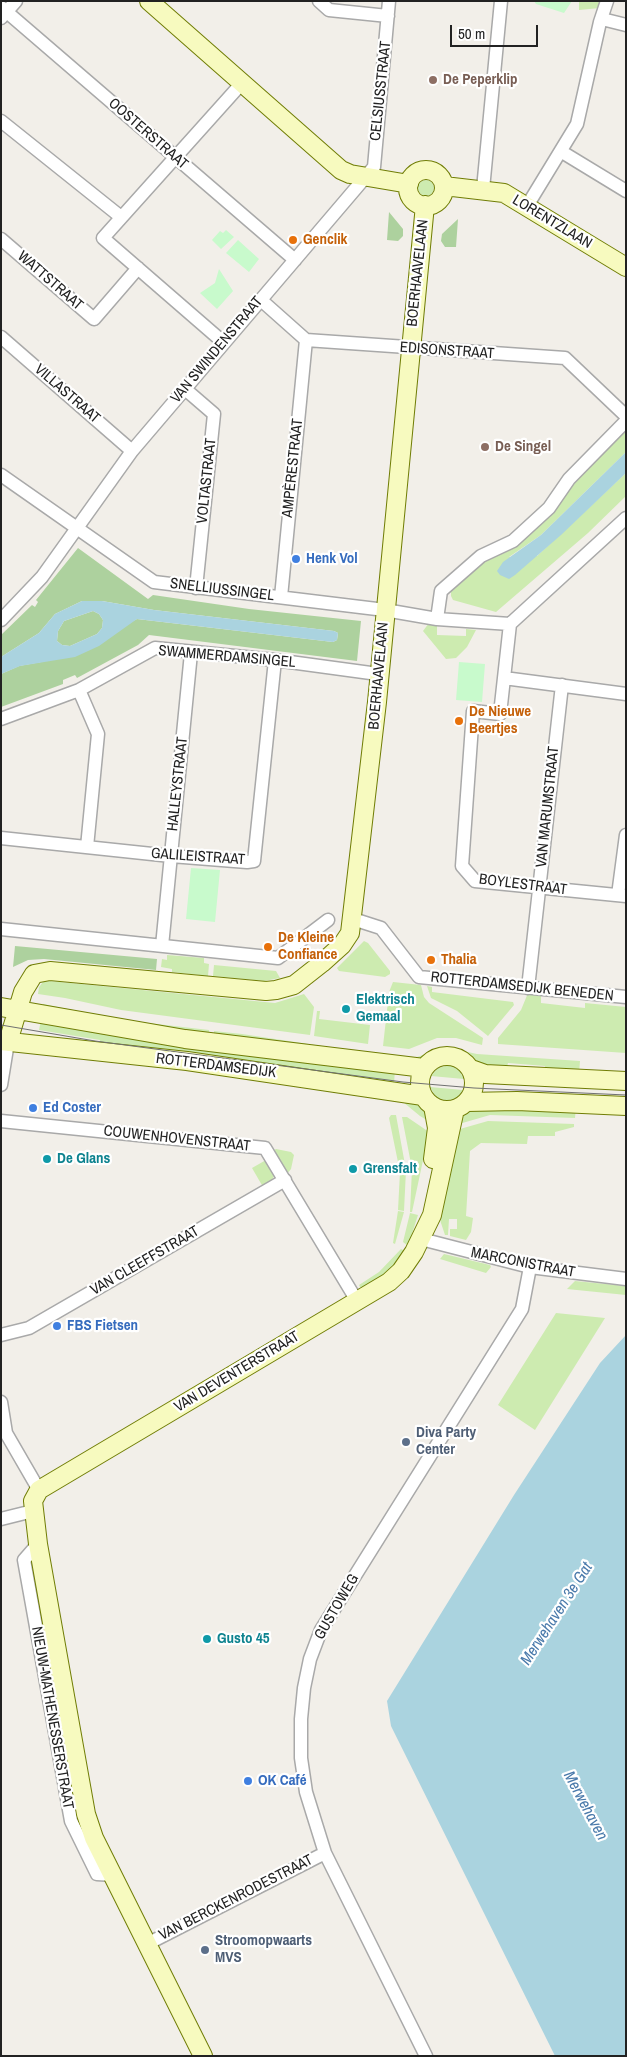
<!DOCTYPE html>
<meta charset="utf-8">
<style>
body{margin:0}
#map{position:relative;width:627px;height:2057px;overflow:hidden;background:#f2efe9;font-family:"Archivo Narrow",sans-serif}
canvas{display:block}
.frame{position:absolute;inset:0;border:2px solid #222;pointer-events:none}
.scale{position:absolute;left:450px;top:25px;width:88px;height:22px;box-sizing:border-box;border:2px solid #222;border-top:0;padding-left:6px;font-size:15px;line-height:18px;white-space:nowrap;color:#222;-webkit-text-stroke:4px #fff;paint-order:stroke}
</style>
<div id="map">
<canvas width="627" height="2057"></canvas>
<div class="frame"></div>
<div class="scale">50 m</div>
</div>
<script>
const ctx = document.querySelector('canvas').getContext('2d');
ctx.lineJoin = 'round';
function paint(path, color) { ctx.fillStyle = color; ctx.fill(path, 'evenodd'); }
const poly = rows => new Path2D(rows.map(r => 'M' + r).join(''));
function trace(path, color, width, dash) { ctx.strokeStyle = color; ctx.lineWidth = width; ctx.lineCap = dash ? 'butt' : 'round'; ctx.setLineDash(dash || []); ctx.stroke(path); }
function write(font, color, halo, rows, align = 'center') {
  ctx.font = font + ' "Archivo Narrow",sans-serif'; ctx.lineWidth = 4.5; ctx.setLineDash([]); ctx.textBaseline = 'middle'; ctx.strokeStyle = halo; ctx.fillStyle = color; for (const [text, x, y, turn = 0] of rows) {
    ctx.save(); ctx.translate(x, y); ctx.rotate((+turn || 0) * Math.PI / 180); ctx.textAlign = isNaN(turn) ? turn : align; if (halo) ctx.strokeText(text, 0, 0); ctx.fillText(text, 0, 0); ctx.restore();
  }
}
paint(poly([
 [579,1,601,1,600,8,579,10],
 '418 188a8 8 0 1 1 16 0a8 8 0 1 1-16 0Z',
 [626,427,626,452,541,535,509,557,537,556,626,473,626,496,588,533,496,612,453,600,451,596,451,590,456,585],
 [429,623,437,624,437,635,466,636,466,629,476,630,467,647,456,658,446,659,423,631],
 [364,941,368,943,390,971,390,974,385,977,339,971,337,968],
 [167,955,204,958,204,963,209,964,208,976,172,972,172,969,161,967,162,959,167,960],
 [214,965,276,971,280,978,264,981,213,976],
 [50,981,275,1003,304,994,314,1007,310,1035,121,1010,65,998,38,994,39,987,43,982],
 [393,982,421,985,424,997,429,1003,483,1038,482,1045,456,1038,437,1038,409,1049,383,1046,389,992],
 [427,986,432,987,432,992,513,1002,514,1005,488,1036,457,1011,431,998],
 [528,993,541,994,541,1003,585,1008,585,1003,626,1007,626,1053,498,1044,498,1038,521,1010],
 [43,1004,122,1020,209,1030,209,1033,43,1009],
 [317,1011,320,1011,319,1019,370,1025,368,1044,314,1036],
 [41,1020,395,1068,394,1085,100,1046,100,1040,39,1030],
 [214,1031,242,1034,355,1051,214,1033],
 [449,1048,477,1054,580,1061,579,1074,545,1068,545,1066,508,1063,507,1067,493,1070,473,1063,461,1054,448,1051,438,1052,417,1062,409,1060,439,1049],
 [449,1065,459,1070,464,1079,431,1076,438,1068],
 [430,1087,463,1090,457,1098,446,1101,436,1097],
 [403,1102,423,1104,430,1122,420,1116],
 [576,1107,575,1118,490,1115,459,1124,461,1116,467,1110],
 [391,1115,396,1115,406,1170,404,1211,398,1210,400,1172,389,1118],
 [402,1117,407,1117,429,1132,412,1212,410,1212,412,1169],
 [488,1121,574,1124,574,1127,555,1132,555,1136,528,1136,527,1144,481,1143,470,1151,466,1216,473,1218,471,1232,466,1240,450,1236,450,1229,457,1229,457,1219,449,1219,448,1235,445,1235,440,1220,460,1129],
 [276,1149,291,1152,294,1155,291,1169,287,1174,272,1151],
 [266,1160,274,1176,271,1182,263,1187,252,1168],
 [398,1211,404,1212,395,1244,393,1243],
 [410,1213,418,1215,408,1246,403,1242],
 [401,1249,405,1251,402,1257,383,1278,367,1288,360,1287,359,1285,379,1272],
 [444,1254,490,1265,491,1267,486,1273,440,1259],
 [575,1281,626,1286,626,1295,567,1289],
 [556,1313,605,1318,535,1430,498,1405]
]), '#cdebb0');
paint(poly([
 [389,212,403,229,403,236,398,241,387,240],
 [458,219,456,247,445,247,441,241,442,234],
 [78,548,148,599,153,595,249,609,361,621,357,661,149,635,138,645,77,678,75,675,63,680,63,684,1,707,1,674,19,666,41,662,137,619,333,642,337,640,338,633,334,631,154,610,102,601,82,601,55,614,39,633,1,657,1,635,32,605,35,607,38,602,36,600],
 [93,611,99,614,103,620,102,628,97,634,70,646,62,645,57,641,58,631,64,621],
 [15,946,157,959,156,970,44,959,28,960,13,967]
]), '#add19e');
paint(poly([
 [534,1,572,1,564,13,536,4],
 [226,230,234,237,221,249,212,240,220,231,223,233],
 [238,240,259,259,249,272,226,253],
 [219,269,233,291,217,309,200,293,215,283],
 [459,662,485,664,482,702,456,700],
 [191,868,220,870,215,922,186,919]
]), '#c8facc');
paint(poly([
 [626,452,626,473,561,535,515,575,509,579,500,575,497,571,503,562,541,535],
 [82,601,102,601,154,610,334,631,338,633,337,640,333,642,137,619,99,646,75,657,20,666,1,674,1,657,39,633,55,614],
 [93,611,99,614,103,620,102,628,97,634,70,646,62,645,57,641,58,631,64,621],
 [626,1335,626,2056,555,2056,391,1726,387,1701,514,1495,600,1363]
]), '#aad3df');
const street = poly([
 [319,1,329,10,388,16],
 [1,7,295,260],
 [1,18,16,1],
 [602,19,626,25],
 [1,121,121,217],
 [562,152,626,191],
 [483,189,501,1],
 [527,206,577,124,600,22,607,1],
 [1,239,94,319,138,268],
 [261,300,306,340,565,358,626,416],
 [1,337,132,451],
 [223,342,103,238,242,83],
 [185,389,214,414,196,588],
 [1,475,154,582,385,610,437,619,510,624,500,714,473,711,462,866,475,881,626,896],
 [281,597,306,340],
 [437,619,441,591,481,556,513,541,549,508,569,479,626,421],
 [1,620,42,577,132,451,374,167,389,1],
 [510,624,626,518],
 [504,678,626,694],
 [79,690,98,734,87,847],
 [1,719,79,690,155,648,275,660,378,674],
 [1,838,171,856,247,862,254,861,275,660],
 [618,895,626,835],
 [353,919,381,928,419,977,626,997],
 [1,929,278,958,328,920],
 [162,946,191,653],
 [528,988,562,685],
 [1,1085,8,1042],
 [1,1121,265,1148,357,1301],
 [421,1239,530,1267,626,1279],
 [1,1335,29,1328,285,1180],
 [1,1402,6,1433,39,1490],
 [1,1519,33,1511],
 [38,1544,24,1560,71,1821,97,1874,114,1875],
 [147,1944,325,1853],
 [426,2056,325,1853,306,1792,301,1758,301,1719,304,1688,310,1659,321,1630,522,1309,530,1267]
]);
const secondary = poly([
 [149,1,341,170,350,174,409,184],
 '408 188a18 18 0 1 1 36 0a18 18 0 1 1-36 0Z',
 [444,186,504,193,626,267],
 [1,1007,185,1039,424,1068],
 [1,1041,187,1061,423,1096],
 [8,1042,23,992,34,974,50,971,266,991,276,990,294,985,322,963,342,945,350,933,377,702,425,205],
 '420 1083a27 27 0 1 1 54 0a27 27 0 1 1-54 0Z',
 [471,1069,485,1074,626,1081],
 [467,1102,517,1101,626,1106],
 [433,1159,437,1128,433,1106],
 [203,2056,94,1838,86,1814,38,1544,33,1501,39,1490,357,1301,389,1282,401,1271,414,1252,432,1215,455,1109]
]);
trace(street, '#a9a9a9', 15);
trace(secondary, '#707d05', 20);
trace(street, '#fff', 12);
trace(secondary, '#f7fabf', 18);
trace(poly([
 [1,1025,95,1041,403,1082,474,1088,626,1095]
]), '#707070', 1);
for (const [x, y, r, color] of [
 [433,80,5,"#8d6e63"],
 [293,240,5,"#e8710a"],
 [485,447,5,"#8d6e63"],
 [296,559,5,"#3f7fe0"],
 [459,721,5,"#e8710a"],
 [268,947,5,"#e8710a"],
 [431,960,5,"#e8710a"],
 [346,1009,5,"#0f9aa8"],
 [33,1108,5,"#3f7fe0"],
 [47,1159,5,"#0f9aa8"],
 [353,1169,5,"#0f9aa8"],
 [57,1326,5,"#3f7fe0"],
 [406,1442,5,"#5c6f8a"],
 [207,1639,5,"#0f9aa8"],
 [248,1781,5,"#3f7fe0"],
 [205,1950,5,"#5c6f8a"]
]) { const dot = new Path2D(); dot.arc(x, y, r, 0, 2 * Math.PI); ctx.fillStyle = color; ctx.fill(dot); trace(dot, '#fff', 2); }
write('bold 15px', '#785e54', '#fff', [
 ["De Peperklip",443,80],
 ["De Singel",495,447]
], 'left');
write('15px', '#222', '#fff', [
 ["CELSIUSSTRAAT",381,91,-84],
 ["OOSTERSTRAAT",148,134,41],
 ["LORENTZLAAN",552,222,31],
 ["BOERHAAVELAAN",418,273,-84],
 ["WATTSTRAAT",50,281,41],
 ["VAN SWINDENSTRAAT",217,350,-50],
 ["EDISONSTRAAT",447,351,4],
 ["VILLASTRAAT",67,394,41],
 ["AMPÈRESTRAAT",293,468,-84],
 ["VOLTASTRAAT",207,481,-84],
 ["SNELLIUSSINGEL",222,590,7],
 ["SWAMMERDAMSINGEL",227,657,5],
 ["BOERHAAVELAAN",379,676,-85],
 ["HALLEYSTRAAT",178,784,-84],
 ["VAN MARUMSTRAAT",548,807,-84],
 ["GALILEISTRAAT",198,857,4],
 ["BOYLESTRAAT",523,885,7],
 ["ROTTERDAMSEDIJK BENEDEN",522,987,6],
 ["ROTTERDAMSEDIJK",216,1066,7],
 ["COUWENHOVENSTRAAT",177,1139,6],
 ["VAN CLEEFFSTRAAT",145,1261,-30],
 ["MARCONISTRAAT",523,1263,11],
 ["VAN DEVENTERSTRAAT",237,1372,-31],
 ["GUSTOWEG",337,1607,-60],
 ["NIEUW-MATHENESSERSTRAAT",52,1718,80],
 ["VAN BERCKENRODESTRAAT",236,1898,-27]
]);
write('bold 15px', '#c56008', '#fff', [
 ["Genclik",303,240],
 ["De Nieuwe",469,712],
 ["Beertjes",469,729],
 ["De Kleine",278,938],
 ["Confiance",278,955],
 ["Thalia",441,960]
], 'left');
write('bold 15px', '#366cbe', '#fff', [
 ["Henk Vol",306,559],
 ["Ed Coster",43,1108],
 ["FBS Fietsen",67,1326],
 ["OK Café",258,1781]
], 'left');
write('bold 15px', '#0d838f', '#fff', [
 ["Elektrisch",356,1000],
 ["Gemaal",356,1017],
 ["De Glans",57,1159],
 ["Grensfalt",363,1169],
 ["Gusto 45",217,1639]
], 'left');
write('bold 15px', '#4e5e75', '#fff', [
 ["Diva Party",416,1433],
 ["Center",416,1450],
 ["Stroomopwaarts",215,1941],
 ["MVS",215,1958]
], 'left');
write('italic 16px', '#4a7aab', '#fff', [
 ["Merwehaven 3e Gat",557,1614,-57],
 ["Merwehaven",585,1806,62]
]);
</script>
